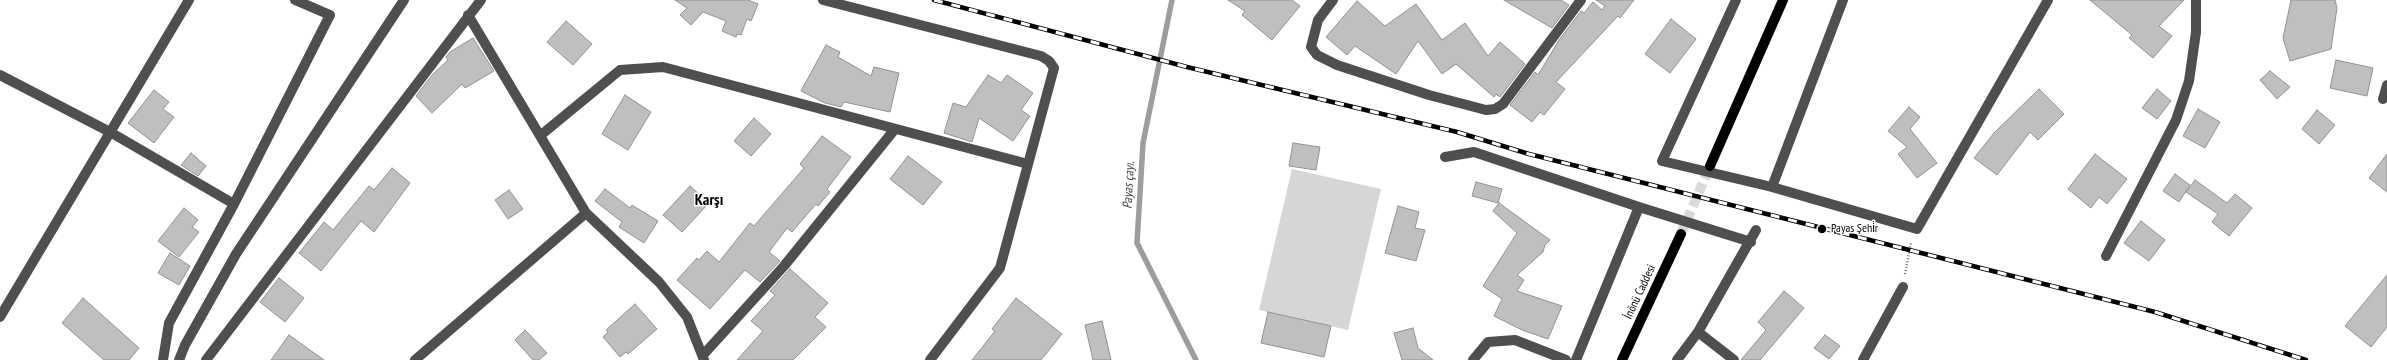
<!DOCTYPE html>
<meta charset="utf-8">
<style>
body{margin:0}
canvas{display:block;background:#fff}
</style>
<canvas width="2387" height="360"></canvas>
<script>
const ctx = document.querySelector('canvas').getContext('2d');
ctx.lineJoin = 'round';
function paint(path, color) { ctx.fillStyle = color; ctx.fill(path, 'evenodd'); }
const poly = rows => new Path2D(rows.map(r => 'M' + r).join(''));
function trace(path, color, width, dash) { ctx.strokeStyle = color; ctx.lineWidth = width; ctx.lineCap = dash ? 'butt' : 'round'; ctx.setLineDash(dash || []); ctx.stroke(path); }
function write(font, color, halo, rows, align = 'center') {
  ctx.font = font + ' "PT Sans Narrow",sans-serif'; ctx.lineWidth = 3; ctx.setLineDash([]); ctx.textBaseline = 'middle'; ctx.strokeStyle = halo; ctx.fillStyle = color; for (const [text, x, y, turn = 0] of rows) {
    ctx.save(); ctx.translate(x, y); ctx.rotate((+turn || 0) * Math.PI / 180); ctx.textAlign = isNaN(turn) ? turn : align; if (halo) ctx.strokeText(text, 0, 0); ctx.fillText(text, 0, 0); ctx.restore();
  }
}
paint(poly([
 [1292,169,1381,189,1348,330,1259,310]
]), '#d6d6d6');
trace(poly([
 [1172,0,1143,143,1137,243,1196,360]
]), '#9d9d9d', 5.5);
const building = poly([
 [675,0,748,0,758,4,751,21,747,19,741,35,737,34,736,37,722,31,726,21,703,12,691,25,680,15,687,8,675,0],
 [1228,0,1292,0,1300,6,1272,40,1242,15,1245,11,1228,0],
 [1504,0,1561,0,1569,5,1552,28,1504,0],
 [1596,0,1634,0,1620,18,1618,16,1556,82,1565,89,1544,115,1540,112,1532,122,1510,105,1535,72,1538,75,1559,40,1581,11,1584,13,1593,2,1602,10,1605,6,1596,0],
 [2090,0,2184,0,2159,26,2172,36,2153,58,2129,38,2132,35,2090,0],
 [2291,0,2335,0,2337,8,2331,49,2290,61,2283,38,2291,0],
 [1357,1,1385,26,1416,4,1442,40,1465,23,1488,56,1500,42,1525,64,1500,97,1496,94,1494,97,1456,64,1442,74,1418,41,1396,74,1355,46,1347,55,1326,37,1357,1],
 [1671,19,1696,39,1670,73,1645,54,1671,19],
 [566,21,592,44,573,65,547,42,566,21],
 [473,38,494,71,465,88,462,84,432,113,416,96,432,75,448,60,446,57,450,52,473,38],
 [826,45,840,52,838,57,871,76,874,67,899,73,890,112,844,102,841,107,825,103,801,91,826,45],
 [2336,60,2373,68,2367,96,2330,88,2336,60],
 [2270,71,2290,87,2277,99,2260,80,2270,71],
 [988,75,1001,83,1007,75,1033,93,1021,110,1030,116,1013,141,979,118,972,142,944,133,953,103,966,107,988,75],
 [2039,89,2064,114,2038,140,2030,132,1997,175,1974,158,1994,133,2039,89],
 [2157,89,2171,101,2157,119,2142,108,2157,89],
 [154,90,169,102,163,109,174,117,154,143,128,123,154,90],
 [625,95,651,112,628,150,602,134,625,95],
 [1909,107,1920,117,1910,129,1937,163,1917,178,1898,154,1907,147,1888,131,1909,107],
 [2198,109,2220,122,2205,148,2183,136,2198,109],
 [2317,110,2335,125,2319,144,2302,129,2317,110],
 [754,118,771,134,751,156,734,141,754,118],
 [822,136,851,157,827,189,830,192,818,206,816,204,792,232,787,228,769,252,780,261,760,282,745,270,710,309,677,280,697,258,699,260,707,251,719,262,750,223,754,226,804,168,800,164,822,136],
 [1293,143,1320,147,1316,170,1289,166,1293,143],
 [191,153,206,166,198,176,181,165,191,153],
 [2095,154,2127,179,2107,204,2099,197,2091,208,2068,189,2095,154],
 [2387,154,2387,192,2369,178,2387,154],
 [908,156,942,182,923,205,890,179,908,156],
 [392,168,410,183,374,232,361,221,321,271,299,253,324,222,333,230,369,186,374,190,392,168],
 [2175,174,2190,185,2179,202,2163,191,2175,174],
 [2195,180,2227,203,2235,194,2252,208,2229,236,2212,222,2218,214,2186,192,2195,180],
 [1476,182,1502,189,1498,203,1472,196,1476,182],
 [690,186,709,203,682,232,663,215,690,186],
 [605,189,630,208,632,205,658,221,644,243,619,227,622,222,595,201,605,189],
 [509,190,523,209,508,219,495,200,509,190],
 [1499,203,1550,240,1545,245,1543,252,1517,275,1524,280,1517,291,1562,306,1548,339,1522,330,1494,316,1502,299,1483,286,1517,233,1493,211,1499,203],
 [1398,206,1419,212,1415,228,1425,230,1416,261,1385,253,1398,206],
 [184,208,198,220,192,227,199,232,179,257,158,241,184,208],
 [2141,221,2165,240,2149,261,2124,243,2141,221],
 [170,253,190,266,179,285,158,273,170,253],
 [790,269,828,303,815,317,826,327,793,360,737,360,763,331,751,321,775,295,770,291,790,269],
 [2387,275,2387,327,2371,347,2345,326,2387,275],
 [279,278,304,298,285,322,260,302,279,278],
 [1784,291,1804,308,1760,360,1741,360,1766,330,1758,322,1784,291],
 [83,298,139,348,129,360,104,360,62,323,83,298],
 [1016,298,1062,334,1041,360,972,360,995,331,992,329,1016,298],
 [635,304,657,329,628,354,626,352,620,357,603,337,608,332,606,330,635,304],
 [1268,312,1331,326,1324,357,1261,343,1268,312],
 [1102,321,1111,360,1093,360,1085,325,1102,321],
 [1413,328,1418,348,1433,360,1402,360,1394,333,1413,328],
 [525,330,547,353,539,360,533,360,515,340,525,330],
 [289,335,324,360,271,360,289,335],
 [1825,335,1840,346,1829,359,1814,348,1825,335]
]);
paint(building, '#bfbfbf');
trace(building, '#939393', 1);
trace(poly([
 [1681,234,1710,166]
]), '#d9d9d9', 10, [10, 5]);
trace(poly([
 [1905,274,1911,242]
]), '#717171', 2.5, [1, 2]);
trace(poly([
 [823,0,1041,56,1049,61,1054,68,1000,268,930,360],
 [1333,0,1318,20,1311,47,1317,55,1337,65,1429,95,1486,110,1495,109,1503,104,1581,0],
 [1736,0,1662,161,1772,187],
 [1843,0,1772,187,1917,229,2048,0],
 [468,15,586,213,659,282,687,317,704,360],
 [0,75,110,132,234,204],
 [2383,99,2387,85],
 [541,135,620,70,663,67,1028,164],
 [1445,157,1474,152,1639,207],
 [2106,256,2176,120,2189,81,2196,32,2196,0],
 [0,317,189,0],
 [1698,332,1734,360],
 [703,355,784,266,895,129],
 [163,360,169,323,234,204,330,15,295,0],
 [179,360,185,345,236,254,404,0],
 [206,360,481,0],
 [415,360,586,213],
 [1473,360,1488,342,1515,340,1566,360],
 [1576,360,1639,207,1751,242],
 [1677,360,1698,332,1756,230],
 [1863,360,1903,287]
]), '#4f4f4f', 10);
trace(poly([
 [1710,166,1783,0],
 [1622,360,1681,234]
]), '#000', 10);
const rail = poly([
 [934,0,1187,67,1457,132,1529,154,2155,312,2306,360]
]);
trace(rail, '#000', 4.5);
trace(rail, '#fff', 3, [9]);
for (const [x, y, r, color] of [
 [1822,229,5,"#000"]
]) { const dot = new Path2D(); dot.arc(x, y, r, 0, 2 * Math.PI); ctx.fillStyle = color; ctx.fill(dot); trace(dot, '#fff', 1.5); }
write('12px', '#000', '#fff', [
 ["Payas Şehi̇r",1831,229]
], 'left');
write('12px', '#000', '#fff', [
 ["İnönü Caddesi",1640,292,-65]
]);
write('italic 13px', '#3e3e3e', '#fff', [
 ["Payas çayı.",1129,185,-87]
]);
write('bold 16px', '#000', '#fff', [
 ["Karşı",709,200]
]);
</script>
